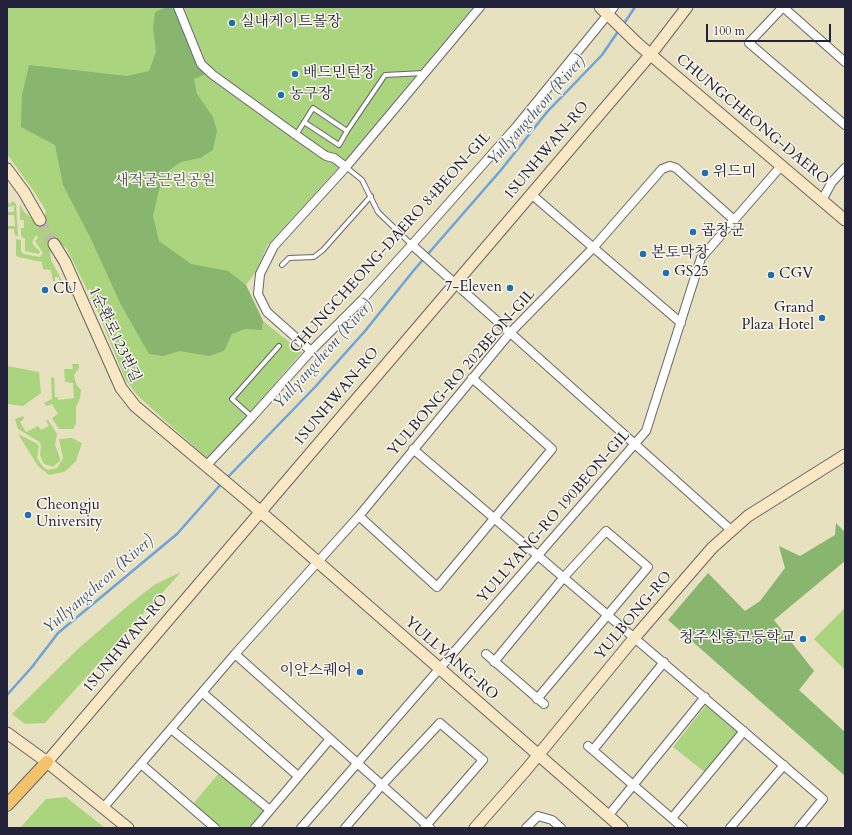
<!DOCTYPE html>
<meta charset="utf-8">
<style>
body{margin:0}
#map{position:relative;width:852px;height:835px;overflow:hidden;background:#e8e1bf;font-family:Cardo,serif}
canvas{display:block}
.frame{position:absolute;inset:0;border:8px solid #22223b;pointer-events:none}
.scale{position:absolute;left:706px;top:24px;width:125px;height:18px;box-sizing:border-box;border:2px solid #22223b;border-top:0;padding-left:5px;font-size:12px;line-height:14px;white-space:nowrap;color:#22223b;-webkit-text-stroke:3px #fbf7ec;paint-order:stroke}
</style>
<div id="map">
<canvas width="852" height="835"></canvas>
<div class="frame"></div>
<div class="scale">100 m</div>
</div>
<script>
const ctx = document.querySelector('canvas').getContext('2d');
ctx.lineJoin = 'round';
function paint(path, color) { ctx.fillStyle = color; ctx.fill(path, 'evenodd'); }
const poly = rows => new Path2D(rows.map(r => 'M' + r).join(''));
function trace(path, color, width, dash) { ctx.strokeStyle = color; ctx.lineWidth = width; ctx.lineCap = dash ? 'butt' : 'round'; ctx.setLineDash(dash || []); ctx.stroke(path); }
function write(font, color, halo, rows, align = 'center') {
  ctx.font = font + ' Cardo,"Noto Serif KR",serif'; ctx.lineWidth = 3; ctx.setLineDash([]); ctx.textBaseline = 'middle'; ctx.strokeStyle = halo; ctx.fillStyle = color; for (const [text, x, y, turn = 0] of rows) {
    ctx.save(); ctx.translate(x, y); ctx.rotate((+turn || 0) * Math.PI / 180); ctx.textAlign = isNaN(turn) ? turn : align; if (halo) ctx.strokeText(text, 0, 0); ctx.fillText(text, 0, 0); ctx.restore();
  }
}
paint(poly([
 [7,7,473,7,348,157,267,246,257,270,246,285,263,321,302,352,209,460,138,396,125,379,98,312,67,249,60,243,51,246,50,250,51,260,63,283,59,282,59,277,55,277,55,282,53,281,51,270,43,269,42,262,18,257,16,255,16,239,21,240,21,251,24,254,40,257,43,253,35,241,38,238,36,235,32,243,40,252,39,254,25,251,25,239,21,236,21,228,24,228,24,220,20,220,20,204,24,212,35,221,44,219,46,211,35,193,7,154],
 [7,201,10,204,13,201,16,204,18,236,15,236,14,229,7,229,7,226,15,226,14,215,7,215,7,212,14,212,14,206,7,207],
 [72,364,79,364,79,368,74,375,76,384,81,390,80,398,76,407,76,424,73,429,59,429,52,418,58,414,52,404,47,406,44,403,52,399,51,378,54,377,55,397,58,397,58,400,74,398,73,383,65,382,64,369,73,369],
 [7,366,39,372,41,393,23,406,8,404],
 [23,416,24,419,20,422,26,432,38,426,41,430,49,426,46,421,48,420,57,434,55,445,60,458,60,461,53,467,44,464,40,455,41,445,38,441,18,429,15,419],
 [18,434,36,443,39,446,37,458,43,467,48,470,57,468,63,458,59,439,72,438,82,443,76,461,69,468,64,472,49,475,38,466],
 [181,572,45,723,25,724,12,714,80,647,130,604,154,585],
 [845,608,845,670,814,639],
 [707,704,739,730,706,773,673,747],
 [219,773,264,811,250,828,222,828,193,804],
 [66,797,105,828,20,828,46,799]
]), '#abd47f');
paint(poly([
 [167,7,177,10,206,74,194,79,197,94,213,117,217,131,213,150,200,158,181,162,168,171,159,190,153,216,159,241,191,264,228,271,246,285,263,321,262,330,245,329,232,334,224,351,209,356,180,351,163,356,149,354,120,303,91,239,63,185,55,145,21,127,22,95,29,65,127,76,149,71,156,52,153,28,155,12],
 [836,523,845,532,845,561,774,620,814,671,799,690,845,732,845,776,668,620,708,573,745,611,760,601,785,568,779,546,800,556,835,535]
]), '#88b66e');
trace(poly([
 [623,25,635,7],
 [226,479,315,387,365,331,414,270,501,170,547,112,602,55,619,30],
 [7,695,32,667,58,633,177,534,222,483]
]), '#6da2da', 2.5);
trace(poly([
 [40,220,54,244]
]), '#c0bba5', 11, [11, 5.5]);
const lane = poly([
 [304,122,339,145,347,131],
 [296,135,313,108,347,131,385,75,424,73],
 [346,167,362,180,378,212,412,245],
 [282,265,289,258,314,257,323,250,371,196],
 [252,417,232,399,279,346]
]);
const street = poly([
 [178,7,201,64,213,75,296,135,326,156,334,158,346,167,480,7],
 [783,7,749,43,845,125],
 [783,7,845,62],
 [531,194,681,323],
 [822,200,832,182,845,168],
 [412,245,731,530],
 [311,351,267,312,258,294,260,274,274,246,346,167],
 [413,449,823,799,799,828],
 [206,466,252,417,311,351,363,299,425,230,516,127,614,7],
 [359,516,437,587,552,449,472,378],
 [235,654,430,828],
 [486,654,544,704],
 [494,662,564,577,606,531,648,567,537,699],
 [203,693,298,776],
 [171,729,270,810],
 [588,746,683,828],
 [593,750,664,662],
 [141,764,215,828],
 [104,807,235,654,359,516,510,333,593,248,662,169,670,166,676,168,734,220],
 [608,816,705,697],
 [672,818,744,731],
 [255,828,330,739],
 [301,828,646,431,701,258,782,165],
 [345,828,382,785,440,723,483,760,424,828],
 [526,828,538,816,552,820,561,828],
 [730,828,784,765]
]);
const secondary = poly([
 [600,7,638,44,845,220],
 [7,169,24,192,40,220],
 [54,244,65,262,121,388,135,406,247,500,622,828],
 [7,733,47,762,128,828],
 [47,762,651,54,687,7],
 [475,828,526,770,635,637,712,548,748,516,845,455]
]);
const primary = poly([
 [7,805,47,762]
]);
trace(lane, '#676569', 6);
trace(street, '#676569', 10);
trace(secondary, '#676569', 13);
trace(primary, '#676569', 14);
trace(lane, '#fff', 4);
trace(street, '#fff', 8);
trace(secondary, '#fae7c3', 11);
trace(primary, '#f2c36a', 12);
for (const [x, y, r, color] of [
 [232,23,4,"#1f6fb2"],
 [295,74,4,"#1f6fb2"],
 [281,95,4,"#1f6fb2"],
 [705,173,4,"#1f6fb2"],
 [693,232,4,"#1f6fb2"],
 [643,254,4,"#1f6fb2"],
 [666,273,4,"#1f6fb2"],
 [771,275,4,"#1f6fb2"],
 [510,288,4,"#1f6fb2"],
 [45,290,4,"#1f6fb2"],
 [822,318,4,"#1f6fb2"],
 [28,515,4,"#1f6fb2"],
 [803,639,4,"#1f6fb2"],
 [360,672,4,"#1f6fb2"]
]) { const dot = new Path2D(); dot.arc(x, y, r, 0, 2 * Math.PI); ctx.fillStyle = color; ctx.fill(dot); trace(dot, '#fbf7ec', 1.5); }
write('15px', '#22223b', '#fbf7ec', [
 ["실내게이트볼장",240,23],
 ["배드민턴장",303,74],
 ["농구장",289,95],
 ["위드미",713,173],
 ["곱창군",701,232],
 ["본토막창",651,254],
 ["GS25",674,273],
 ["CGV",779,275],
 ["7-Eleven",502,288,"right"],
 ["CU",53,290],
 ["Grand",814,309,"right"],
 ["Plaza Hotel",814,326,"right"],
 ["Cheongju",36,506],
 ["University",36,523],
 ["청주신흥고등학교",795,639,"right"],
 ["이안스퀘어",352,672,"right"]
], 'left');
write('15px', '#22223b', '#fbf7ec', [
 ["CHUNGCHEONG-DAERO",752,120,40],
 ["1SUNHWAN-RO",547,151,-50],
 ["CHUNGCHEONG-DAERO 84BEON-GIL",391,243,-48],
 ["1순환로123번길",114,335,65],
 ["YULBONG-RO 202BEON-GIL",462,373,-49],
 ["1SUNHWAN-RO",337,397,-50],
 ["YULLYANG-RO 190BEON-GIL",554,517,-49],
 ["YULBONG-RO",634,616,-50],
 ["1SUNHWAN-RO",126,644,-50],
 ["YULLYANG-RO",451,659,41]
]);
write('15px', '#4b574f', '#fbf7ec', [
 ["새적굴근린공원",165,182]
]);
write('italic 16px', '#40557b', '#fbf7ec', [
 ["Yullyangcheon (River)",537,111,-49],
 ["Yullyangcheon (River)",324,355,-48],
 ["Yullyangcheon (River)",99,585,-41]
]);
</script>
